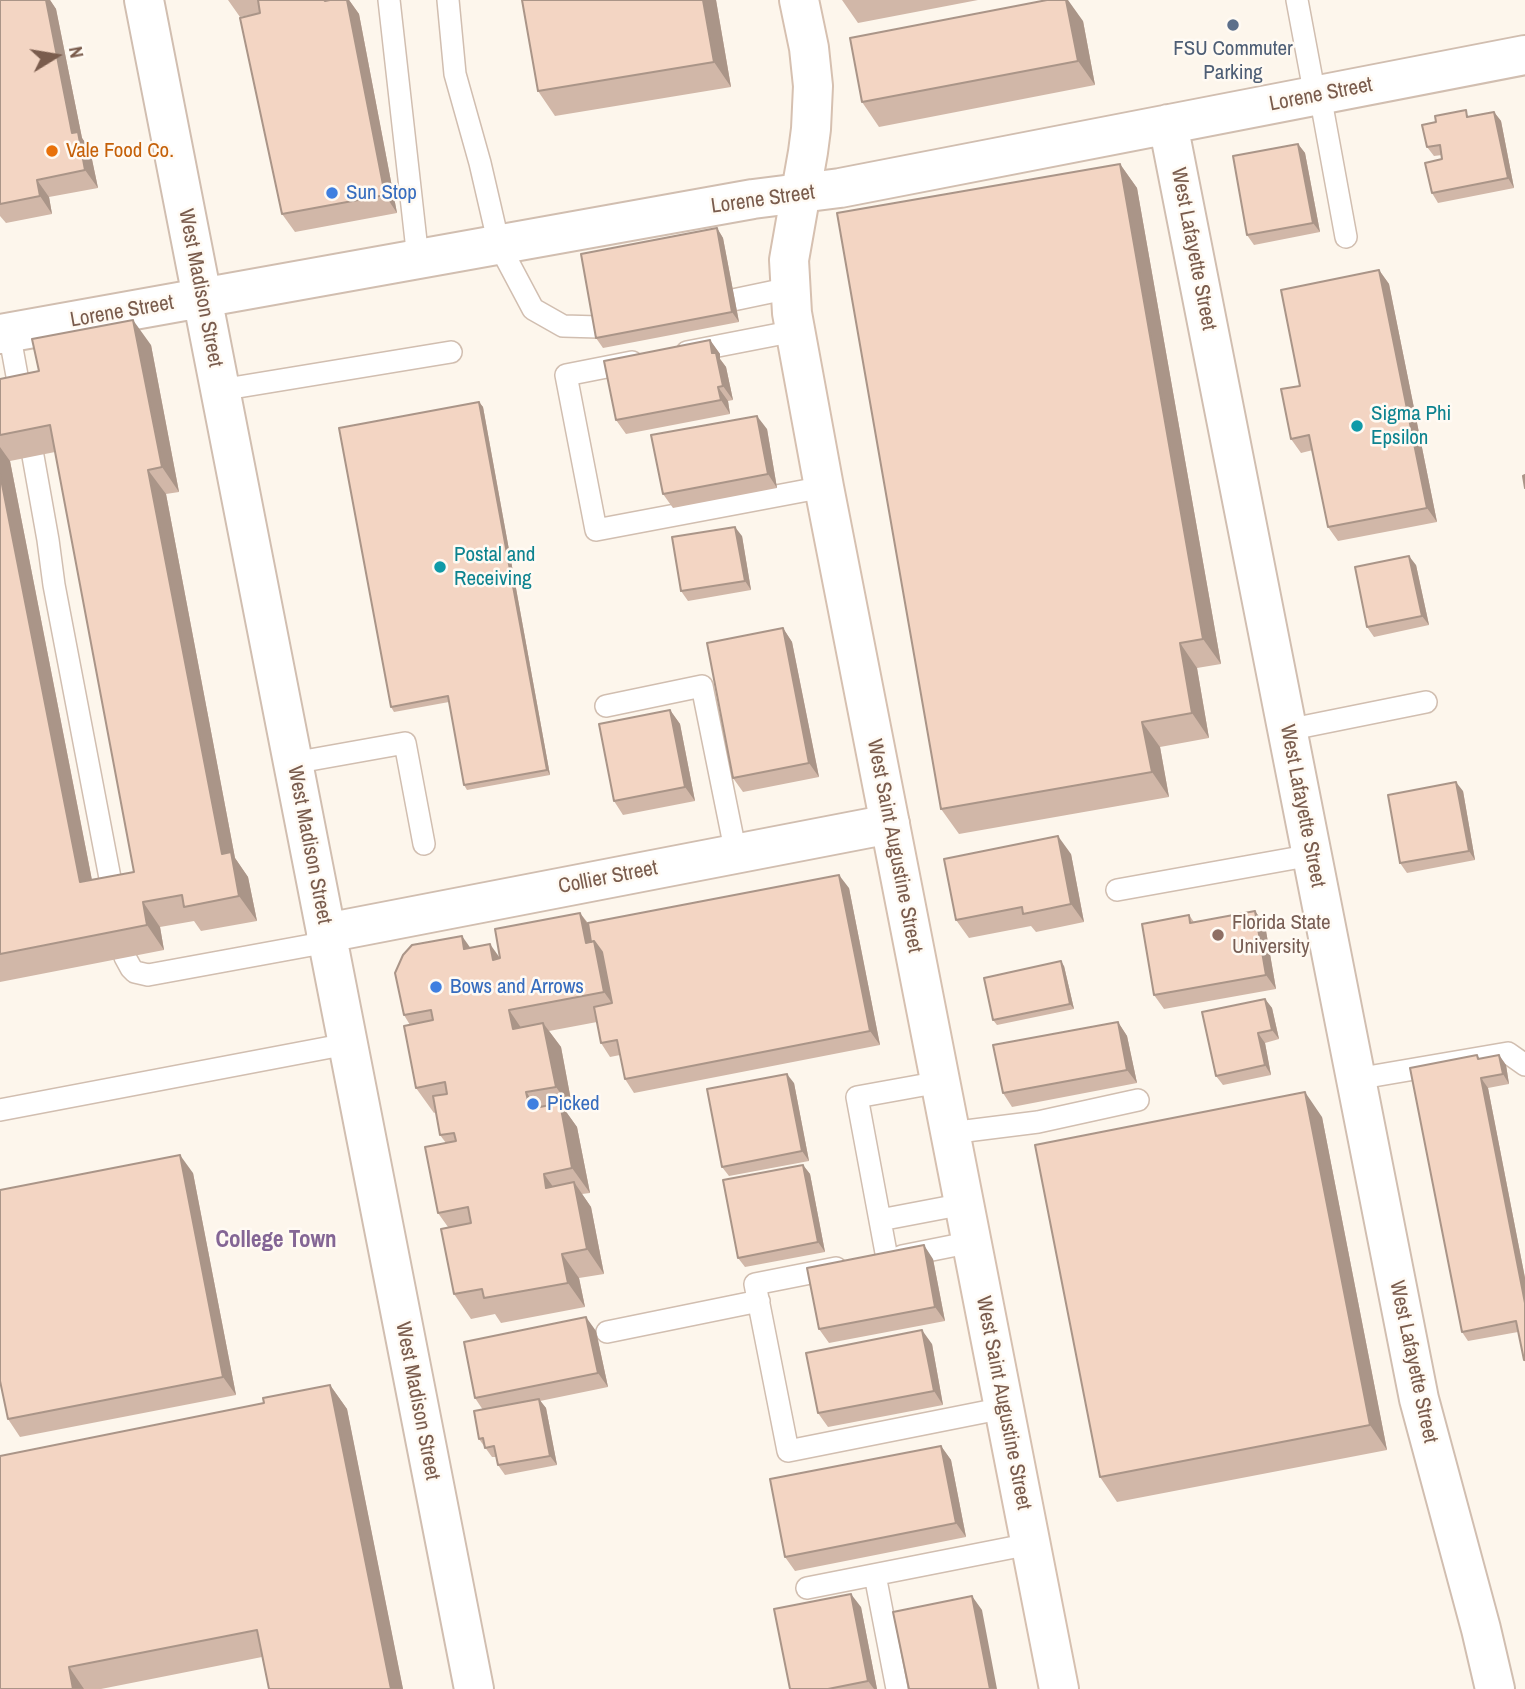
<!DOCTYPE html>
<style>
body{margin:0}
#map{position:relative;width:1525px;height:1689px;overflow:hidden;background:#fdf6ec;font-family:"Archivo Narrow",sans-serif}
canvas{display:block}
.north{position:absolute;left:21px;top:21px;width:70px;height:70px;-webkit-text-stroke:5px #fffaf3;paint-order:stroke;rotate:79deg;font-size:19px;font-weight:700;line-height:28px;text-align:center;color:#7a5c4d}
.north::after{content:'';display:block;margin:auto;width:24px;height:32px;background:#7a5c4d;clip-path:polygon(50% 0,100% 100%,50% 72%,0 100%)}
</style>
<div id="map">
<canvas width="1525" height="1689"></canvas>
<div class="north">N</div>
</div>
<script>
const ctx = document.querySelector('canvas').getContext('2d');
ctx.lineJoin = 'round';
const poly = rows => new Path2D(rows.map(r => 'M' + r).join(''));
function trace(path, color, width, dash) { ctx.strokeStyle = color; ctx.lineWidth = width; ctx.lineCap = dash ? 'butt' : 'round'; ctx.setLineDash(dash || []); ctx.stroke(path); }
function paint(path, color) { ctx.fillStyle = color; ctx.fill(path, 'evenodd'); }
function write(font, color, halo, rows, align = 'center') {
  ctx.font = font + ' "Archivo Narrow",sans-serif'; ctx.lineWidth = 5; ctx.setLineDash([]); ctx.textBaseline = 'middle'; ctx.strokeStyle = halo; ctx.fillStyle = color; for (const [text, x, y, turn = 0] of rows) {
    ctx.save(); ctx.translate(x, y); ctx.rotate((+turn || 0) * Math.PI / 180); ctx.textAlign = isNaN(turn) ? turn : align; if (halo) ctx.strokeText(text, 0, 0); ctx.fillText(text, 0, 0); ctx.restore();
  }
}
const service = poly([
 [389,0,418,259],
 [448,0,455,74,480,163,499,245,533,309,563,326,599,327,622,322],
 [1297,0,1315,96],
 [1320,95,1346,237],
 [709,305,790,288],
 [9,332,22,403],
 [687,352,795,331],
 [632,362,566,375,596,530,824,487],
 [220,390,451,352],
 [33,456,48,540,54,585,115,904],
 [606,706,702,686,736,854],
 [1287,730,1426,702],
 [293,763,405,743,424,844],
 [1117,890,1312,855],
 [125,957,131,968,135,972,148,975,328,942],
 [1356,1079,1508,1053,1525,1065],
 [0,1110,347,1044],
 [950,1133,1038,1122,1138,1100],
 [880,1220,964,1204],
 [902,1256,972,1242],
 [887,1258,857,1097,940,1082],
 [836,1268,755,1284,788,1451,1004,1408],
 [607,1332,759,1301],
 [875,1575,897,1689],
 [807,1588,1030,1544]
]);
const minor = poly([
 [144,0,474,1689],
 [1168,124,1419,1399,1481,1629,1495,1689],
 [0,334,753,199,840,188,1525,55],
 [326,933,890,824]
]);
const secondary = poly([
 [799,0,809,48,813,86,811,129,808,152,789,260,792,313,824,487,1059,1689]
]);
trace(service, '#d1beb0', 24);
trace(minor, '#d1beb0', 42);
trace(secondary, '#d6c0b0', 42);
trace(service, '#fff', 21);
trace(minor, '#fff', 38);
trace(secondary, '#fff', 38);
paint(poly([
 [0,0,50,0,56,9,82,138,90,150,98,188,49,197,52,214,6,223,0,216],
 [228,0,349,0,359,14,397,213,295,232,282,214,260,13,240,17],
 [716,0,731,87,555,116,538,91],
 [842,0,978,0,858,23],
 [1083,21,1095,85,879,127,862,102],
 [1494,112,1501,121,1514,188,1438,203,1432,193,1442,159,1442,155,1434,156,1427,147,1470,116],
 [1298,144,1305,153,1320,232,1254,245,1247,235],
 [1120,164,1137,188,1221,664,1197,668,1209,738,1160,747,1169,797,959,834,941,809],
 [717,228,723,238,739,322,603,348,596,338],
 [1379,270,1389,284,1437,522,1338,541,1328,527,1313,450,1301,453,1291,439,1300,386],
 [710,340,720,354,720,359,726,367,733,400,728,401,730,414,626,434,616,420],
 [151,345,179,492,166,494,235,858,248,877,257,921,201,931,194,921,160,927,164,950,0,982,0,379,39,371],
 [55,452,134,872,92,880,10,461],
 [479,402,483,407,550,775,467,790,464,785,449,702,394,712,391,707],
 [767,429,777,488,673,508,663,494],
 [742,536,751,590,688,601,681,591],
 [1416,565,1429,625,1374,637,1367,627],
 [783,628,792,642,819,777,743,792,733,778],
 [670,710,680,724,695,801,623,815,614,801],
 [1463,791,1475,860,1407,873,1400,863],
 [1071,854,1084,922,1036,932,1031,926,969,938,956,920],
 [849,888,880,1045,634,1093,625,1079,620,1055,610,1057,601,1043,597,1022,549,1031,561,1047,573,1111,566,1112,577,1127,590,1193,582,1194,591,1207,604,1274,579,1278,585,1307,501,1323,495,1314,471,1319,454,1294,448,1227,438,1213,446,1143,440,1135,436,1112,434,1113,416,1088,410,1025,404,1015,470,948,500,958,580,913,588,923],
 [1255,911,1265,925,1276,989,1164,1009,1154,995,1189,915,1194,922],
 [1064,966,1074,1009,997,1025,993,1020],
 [1265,999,1272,1008,1279,1039,1265,1043,1271,1075,1223,1085,1216,1076],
 [1118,1022,1127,1036,1137,1083,1012,1107,1003,1093],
 [1477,1055,1480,1059,1499,1055,1506,1065,1509,1084,1488,1088,1525,1278,1525,1362,1518,1332,1468,1341,1462,1332],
 [794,1083,809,1161,729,1176,722,1167],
 [1322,1117,1387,1450,1117,1502,1100,1477],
 [803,1165,810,1174,825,1252,745,1267,738,1258],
 [193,1173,236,1395,20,1437,8,1419],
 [933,1259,945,1321,829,1343,819,1329],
 [596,1331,608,1387,540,1401,546,1408,557,1465,505,1475,498,1465,496,1457,492,1457,479,1439,483,1410,475,1398],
 [932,1344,943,1405,828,1427,818,1413],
 [330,1385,347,1409,403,1689,269,1689,262,1657,101,1689,0,1689,264,1403],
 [941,1446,951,1460,966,1537,795,1571,785,1557],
 [861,1607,877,1689,790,1689]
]), '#d1b7a8');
paint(poly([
 [46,0,50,0,56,9,82,138,90,150,98,188,85,170,72,133],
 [347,0,349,0,359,14,397,213,385,195],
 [703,0,716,0,731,87,714,62],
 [1066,0,1068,0,1083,21,1095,85,1078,61],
 [1494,112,1501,121,1514,188,1508,178],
 [1298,144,1305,153,1320,232,1313,223],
 [1120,164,1137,188,1221,664,1203,639],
 [37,180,49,197,52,214,40,196],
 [717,228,723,238,739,322,732,312],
 [1379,270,1389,284,1437,522,1427,508],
 [133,320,151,345,179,492,162,467],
 [710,340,720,354,720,359,726,367,733,400,723,386,712,353],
 [718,387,728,401,730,414,721,400],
 [479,402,483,407,550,775,547,770],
 [757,416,767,429,777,488,768,474],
 [0,447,10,461,97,906,80,882,0,474],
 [148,470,166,494,235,858,248,877,257,921,239,896,222,854],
 [735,527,742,536,751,590,745,581],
 [1409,556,1416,565,1429,625,1422,616],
 [783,628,792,642,819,777,809,763],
 [1180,643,1197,668,1209,738,1192,713],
 [670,710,680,724,695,801,685,787],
 [1142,722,1160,747,1169,797,1152,772],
 [1456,782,1463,791,1475,860,1469,851],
 [1058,836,1071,854,1084,922,1071,904],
 [839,875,849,888,880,1045,870,1031],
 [143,902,160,927,164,950,147,925],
 [1255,911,1265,925,1276,989,1266,975],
 [580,913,597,937,612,966,622,1017,604,992,586,943],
 [462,936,479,960,464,949],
 [490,944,507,968,493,960],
 [1061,961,1064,966,1074,1009,1070,1004],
 [1265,999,1272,1008,1279,1039,1272,1030],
 [509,1010,526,1035,513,1029],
 [1118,1022,1127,1036,1137,1083,1127,1070],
 [543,1023,561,1047,573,1111,556,1087],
 [1258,1033,1265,1043,1271,1075,1265,1065],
 [1499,1055,1506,1065,1509,1084,1503,1074],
 [787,1074,794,1083,809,1161,802,1151],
 [1481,1078,1488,1088,1525,1278,1525,1303],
 [526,1092,544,1116,530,1109],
 [1305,1092,1322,1117,1387,1450,1370,1425],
 [560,1103,577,1127,590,1193,572,1168],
 [180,1155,193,1173,236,1395,223,1377],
 [803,1165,810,1174,825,1252,818,1242],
 [544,1174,561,1198,546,1188],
 [574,1182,591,1207,604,1274,587,1249],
 [924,1245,933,1259,945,1321,935,1307],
 [562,1254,579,1278,585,1307,568,1283],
 [586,1317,596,1331,608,1387,598,1373],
 [922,1330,932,1344,943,1405,934,1391],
 [330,1385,347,1409,403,1689,391,1689],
 [539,1399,546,1408,557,1465,550,1456],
 [941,1446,951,1460,966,1537,956,1523],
 [851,1594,861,1607,877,1689,874,1689,868,1681],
 [972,1596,982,1610,997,1689,990,1689],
 [69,1667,84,1689,73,1689]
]), '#aa9588');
const building = poly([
 [0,0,46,0,72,133,78,132,85,170,37,180,40,196,0,204,0,0],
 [258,0,324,0,325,1,330,0,347,0,385,195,282,214,240,18,260,13,258,0],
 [522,0,703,0,714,62,538,91,522,0],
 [1047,0,1066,0,1078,61,862,102,850,38,1047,0],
 [1466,110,1467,117,1494,112,1508,178,1432,193,1425,163,1442,159,1440,145,1427,147,1422,125,1436,122,1435,116,1466,110],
 [1298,144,1313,223,1247,235,1233,156,1298,144],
 [1120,164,1203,639,1180,643,1192,713,1142,722,1152,772,941,809,837,213,1120,164],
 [717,228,732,312,596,338,581,254,717,228],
 [1379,270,1427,508,1328,527,1309,435,1291,439,1281,389,1300,386,1281,290,1379,270],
 [133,320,162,467,148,470,222,854,231,852,239,896,184,907,182,895,143,902,147,925,0,954,0,474,80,882,134,872,50,425,0,435,0,379,39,371,32,339,133,320],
 [710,340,712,353,716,353,723,386,718,387,721,400,616,420,604,361,710,340],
 [479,402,547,770,464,785,448,696,391,707,339,428,479,402],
 [757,416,768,474,663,494,651,435,757,416],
 [1525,475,1525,488,1523,476,1525,475],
 [735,527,745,581,681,591,672,537,735,527],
 [1409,556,1422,616,1367,627,1355,567,1409,556],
 [783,628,809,763,733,778,707,643,783,628],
 [670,710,685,787,614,801,599,724,670,710],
 [1456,782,1469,851,1400,863,1388,795,1456,782],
 [1058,836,1071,904,1023,914,1022,907,956,920,944,859,1058,836],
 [839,875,870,1031,625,1079,617,1040,601,1043,594,1007,612,1003,602,952,594,941,591,942,588,923,839,875],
 [1255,911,1266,975,1154,995,1142,924,1189,915,1190,923,1255,911],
 [580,913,586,943,594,941,604,992,509,1010,513,1029,543,1023,556,1087,526,1092,530,1109,560,1103,572,1168,544,1174,546,1188,574,1182,587,1249,562,1254,568,1283,484,1298,482,1289,454,1294,441,1229,471,1223,468,1207,438,1213,425,1147,456,1141,454,1133,440,1135,433,1096,447,1094,445,1082,416,1088,404,1026,433,1020,431,1010,404,1015,395,973,403,955,412,945,462,936,464,949,490,944,493,960,500,958,495,929,580,913],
 [1061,961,1070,1004,993,1020,984,978,1061,961],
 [1265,999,1272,1030,1258,1033,1265,1065,1216,1076,1202,1012,1265,999],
 [1118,1022,1127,1070,1003,1093,993,1045,1118,1022],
 [1477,1055,1478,1059,1499,1055,1503,1074,1481,1078,1525,1303,1525,1360,1524,1360,1516,1321,1462,1332,1410,1068,1477,1055],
 [787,1074,802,1151,722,1167,707,1089,787,1074],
 [1305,1092,1370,1425,1100,1477,1035,1145,1305,1092],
 [180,1155,223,1377,8,1419,0,1381,0,1190,180,1155],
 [803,1165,818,1242,738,1258,723,1180,803,1165],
 [924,1245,935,1307,819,1329,807,1268,924,1245],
 [586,1317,598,1373,475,1398,464,1342,586,1317],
 [922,1330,934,1391,818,1413,806,1353,922,1330],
 [330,1385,391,1689,269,1689,257,1630,69,1667,73,1689,0,1689,0,1456,264,1403,263,1398,330,1385],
 [539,1399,550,1456,498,1465,494,1446,485,1448,483,1438,479,1439,474,1411,539,1399],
 [941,1446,956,1523,785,1557,770,1479,941,1446],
 [851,1594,868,1681,828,1689,790,1689,774,1609,851,1594],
 [972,1596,990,1689,909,1689,893,1612,972,1596]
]);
paint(building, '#f3d5c3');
trace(building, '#aa9588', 2);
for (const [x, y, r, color] of [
 [1233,25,7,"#5c6f8a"],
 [52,151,7,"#e8710a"],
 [332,193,7,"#3f7fe0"],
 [1357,426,7,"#0f9aa8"],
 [440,567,7,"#0f9aa8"],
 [1218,935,7,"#8d6e63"],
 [436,987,7,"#3f7fe0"],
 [533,1104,7,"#3f7fe0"]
]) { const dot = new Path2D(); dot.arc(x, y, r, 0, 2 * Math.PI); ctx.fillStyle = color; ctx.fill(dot); trace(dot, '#fffaf3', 2.5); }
write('21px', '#4e5e75', '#fffaf3', [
 ["FSU Commuter",1233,49],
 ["Parking",1233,73]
]);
write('21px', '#7a5c4d', '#fffaf3', [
 ["Lorene Street",1321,95,-11],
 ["Lorene Street",763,200,-8],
 ["West Lafayette Street",1193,249,79],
 ["West Madison Street",200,288,79],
 ["Lorene Street",122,312,-10],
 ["West Lafayette Street",1302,806,79],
 ["West Madison Street",309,845,79],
 ["West Saint Augustine Street",894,846,79],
 ["Collier Street",608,878,-11],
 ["West Lafayette Street",1413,1362,78],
 ["West Madison Street",417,1401,79],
 ["West Saint Augustine Street",1003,1403,79]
]);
write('21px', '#c56008', '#fffaf3', [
 ["Vale Food Co.",66,151]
], 'left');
write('21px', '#366cbe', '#fffaf3', [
 ["Sun Stop",346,193],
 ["Bows and Arrows",450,987],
 ["Picked",547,1104]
], 'left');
write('21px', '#0d838f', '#fffaf3', [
 ["Sigma Phi",1371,414],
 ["Epsilon",1371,438],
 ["Postal and",454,555],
 ["Receiving",454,579]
], 'left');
write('21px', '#785e54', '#fffaf3', [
 ["Florida State",1232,923],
 ["University",1232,947]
], 'left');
write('bold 23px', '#846695', '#fffaf3', [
 ["College Town",276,1241]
]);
</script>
